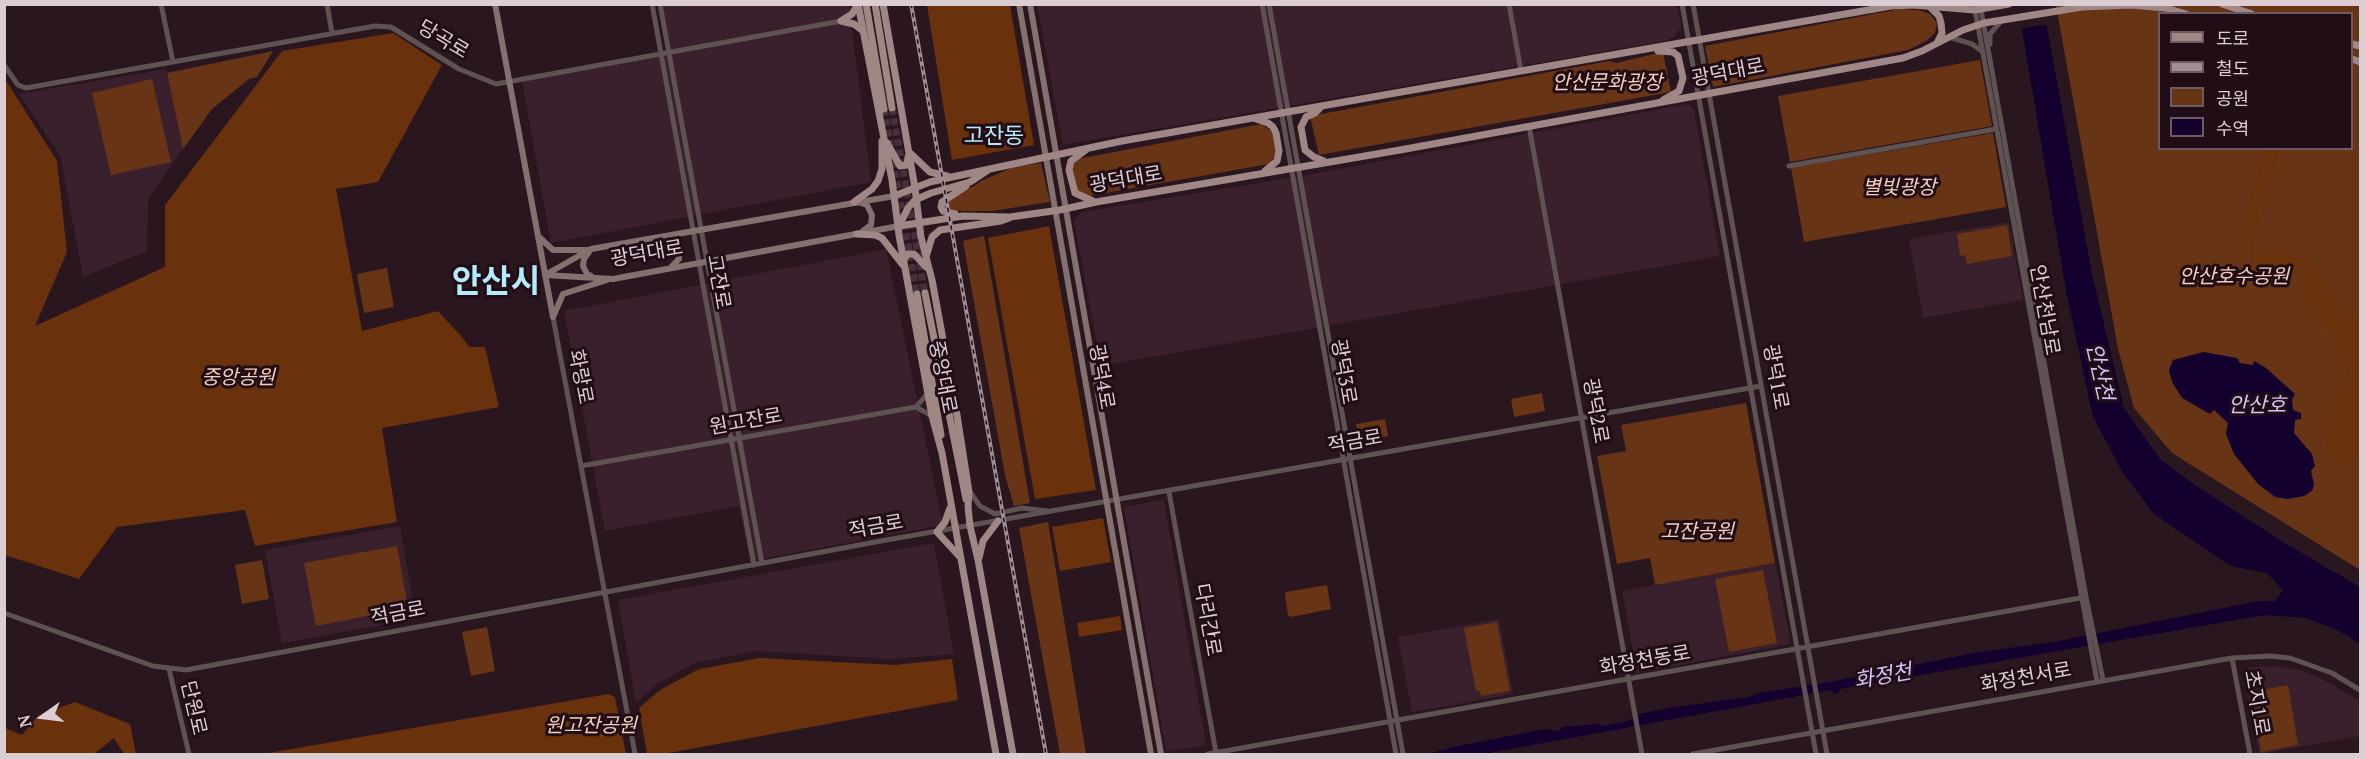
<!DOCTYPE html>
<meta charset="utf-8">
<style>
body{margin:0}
#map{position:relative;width:2365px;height:759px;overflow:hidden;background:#2a161f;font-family:"PT Serif","Noto Sans KR",serif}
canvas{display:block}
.frame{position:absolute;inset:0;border:6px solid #dbcdd2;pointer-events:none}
.legend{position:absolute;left:2158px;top:12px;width:195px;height:138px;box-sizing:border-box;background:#200d15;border:2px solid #6b5a61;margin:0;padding:8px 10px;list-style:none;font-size:18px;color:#dbcdd2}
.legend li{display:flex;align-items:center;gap:12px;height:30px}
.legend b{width:30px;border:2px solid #6b5a61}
.north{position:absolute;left:12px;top:687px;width:60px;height:60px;-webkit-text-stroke:4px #200d15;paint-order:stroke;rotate:256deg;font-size:16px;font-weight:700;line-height:24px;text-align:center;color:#dbcdd2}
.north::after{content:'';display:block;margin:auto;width:21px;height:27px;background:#dbcdd2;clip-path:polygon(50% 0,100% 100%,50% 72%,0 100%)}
</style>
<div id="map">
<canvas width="2365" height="759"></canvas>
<div class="frame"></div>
<ul class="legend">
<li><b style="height:8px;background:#9f8786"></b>도로</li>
<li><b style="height:8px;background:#a09096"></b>철도</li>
<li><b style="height:16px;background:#673416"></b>공원</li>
<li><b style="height:16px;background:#14002f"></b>수역</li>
</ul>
<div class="north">N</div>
</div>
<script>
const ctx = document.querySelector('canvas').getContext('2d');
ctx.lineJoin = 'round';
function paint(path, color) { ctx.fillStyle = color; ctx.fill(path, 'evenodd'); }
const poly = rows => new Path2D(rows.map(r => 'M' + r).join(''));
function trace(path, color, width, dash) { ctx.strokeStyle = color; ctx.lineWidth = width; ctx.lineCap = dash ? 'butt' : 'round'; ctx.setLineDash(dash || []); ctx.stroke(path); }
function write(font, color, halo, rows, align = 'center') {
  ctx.font = font + ' "PT Serif","Noto Sans KR",serif'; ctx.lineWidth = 6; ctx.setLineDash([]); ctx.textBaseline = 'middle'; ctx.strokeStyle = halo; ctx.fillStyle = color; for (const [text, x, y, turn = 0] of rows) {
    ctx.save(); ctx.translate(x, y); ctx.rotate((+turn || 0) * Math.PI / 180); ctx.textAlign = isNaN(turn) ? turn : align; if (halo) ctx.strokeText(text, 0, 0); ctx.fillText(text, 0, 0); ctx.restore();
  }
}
paint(poly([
 [1677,4,1681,27,1675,36,1665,41,1063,145,1037,5],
 [662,5,849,5,871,182,551,243,522,81,671,54],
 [166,69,183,149,148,199,147,251,83,277,60,155,19,94],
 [1688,104,1694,110,1720,256,1101,366,1074,221,1081,212,1295,177],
 [2009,222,2023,300,1923,318,1909,239],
 [886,249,943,525,750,561,739,506,605,531,564,311],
 [1164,500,1206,745,1166,751,1124,507],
 [400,526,416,619,282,643,265,550],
 [934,543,954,654,889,659,757,651,698,662,658,683,636,703,618,600],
 [1775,563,1791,644,1637,673,1622,591],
 [1499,619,1513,694,1412,712,1398,637],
 [2276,666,2300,670,2320,678,2360,701,2360,736,2259,754,2244,673,2250,667]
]), '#3a202c');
paint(poly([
 [2056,5,2360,5,2360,570,2172,453,2134,408,2118,349],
 [2160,14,2352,14,2352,148,2160,148],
 [1900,9,1919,10,1930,14,1937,23,1935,33,1926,41,1908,50,1713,87,1705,46],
 [273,51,257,77,249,79,212,109,183,149,167,73],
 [1663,52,1671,92,1319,155,1310,116,1609,61,1616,63],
 [1980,60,1992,126,1790,162,1778,96],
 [152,79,171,162,111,175,92,93],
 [1261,124,1273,132,1277,153,1269,164,1089,196,1077,192,1072,170,1074,162,1078,159],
 [1993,133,2006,207,1804,242,1791,168],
 [1041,163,1050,202,992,211,953,211,947,209,945,202,950,197,974,186,981,181,1014,167],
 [2007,225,2012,256,1967,264,1965,255,1960,256,1957,234],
 [984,236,1030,503,1014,506,1005,475,963,241],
 [387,268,394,307,364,313,357,274],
 [1542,393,1545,411,1514,417,1511,399],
 [1746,403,1775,563,1655,585,1650,558,1617,564,1597,456,1626,451,1621,425],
 [1385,419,1388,436,1359,441,1356,424],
 [1048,522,1086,754,1060,754,1019,528],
 [397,546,408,608,316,626,304,563],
 [262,560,269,599,242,604,235,565],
 [1763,570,1777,643,1729,652,1715,579],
 [1327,585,1331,609,1291,617,1288,615,1285,595,1286,592],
 [1497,622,1510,691,1481,696,1480,691,1476,691,1464,628],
 [487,627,495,671,471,676,462,632],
 [2288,685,2298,745,2261,752,2250,692]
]), '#673416');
paint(poly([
 [927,5,1010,5,1034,145,952,160],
 [393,33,442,65,378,182,336,189,362,331,438,311,462,337,469,347,485,347,499,407,382,428,397,522,255,546,245,510,117,527,79,579,5,555,5,79,57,161,67,252,35,326,165,267,165,205,282,51],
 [2267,149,2279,149,2274,175,2257,211,2256,236,2264,256,2285,252,2309,259,2340,308,2360,319,2360,454,2350,467,2331,458,2320,426,2347,374,2334,341,2317,320,2304,295,2294,269,2278,276,2251,273,2248,204],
 [1049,226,1096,490,1035,499,988,238],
 [1103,518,1111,562,1060,571,1052,527],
 [1120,616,1122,630,1079,637,1077,623],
 [760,658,895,665,952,659,958,700,663,754,647,754,639,708,660,690,699,669],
 [608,694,615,697,626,754,263,754],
 [75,702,130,724,136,754,124,754,114,738,94,754,5,754,5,728,22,735,39,715]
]), '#69310c');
paint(poly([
 [2018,5,2043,5,2092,274,2124,408,2160,459,2195,485,2283,542,2360,587,2360,644,2339,631,2306,618,2265,615,1840,689,1838,693,1834,694,1831,690,1484,754,1428,754,1453,747,1545,729,1559,731,1562,727,1598,724,1603,726,1625,722,1643,713,1669,708,1749,697,1759,693,1830,682,1902,667,1910,668,1914,665,1979,652,2054,642,2259,601,2275,601,2283,590,2267,573,2235,567,2223,561,2154,514,2123,473,2093,417,2066,291],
 [2203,352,2237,358,2240,363,2253,365,2254,361,2266,368,2295,394,2292,400,2293,410,2301,413,2301,419,2295,420,2294,433,2312,454,2315,466,2311,471,2314,485,2312,491,2304,496,2287,499,2275,497,2258,484,2234,454,2226,434,2228,423,2214,410,2210,414,2182,398,2172,382,2169,370,2173,360]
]), '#14002f');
paint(poly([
 [2015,4,2046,4,2050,24,2019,29]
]), '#2a161f');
trace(poly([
 [892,108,925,293],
 [884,109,917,294]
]), '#45313a', 7, [7, 3.5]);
trace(poly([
 [161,4,173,62],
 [327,4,332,33],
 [652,4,754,565],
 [660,4,762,563],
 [1262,4,1396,754],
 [1269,4,1403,754],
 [1509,4,1521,71],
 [1682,4,1816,754],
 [1693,4,1827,754],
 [1974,4,2097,681],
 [1980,4,2086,597,2103,680],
 [1949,37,1972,44,1983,52],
 [1990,44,1990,34,2002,20],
 [4,65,18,85,26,88,375,26,391,27,459,69,496,84,841,21],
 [1529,126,1642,754],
 [1789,166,1996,129],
 [553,317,635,754],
 [916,407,932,416],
 [916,407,928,393],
 [581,466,916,407],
 [970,492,980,506,995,514,1022,508,1047,511],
 [1169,492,1216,753],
 [4,613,153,666,186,670,881,541,1761,386],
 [2232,658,2250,754],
 [169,669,189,754],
 [1208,754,2086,597],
 [1693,754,2232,658,2271,656,2290,658,2332,673,2360,690]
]), '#5e5252', 5);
trace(poly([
 [495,4,553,317],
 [1019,4,1151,754],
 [1030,4,1161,754],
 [858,202,867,205,872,215,871,225,863,231],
 [538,236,553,250,588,250],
 [668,237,674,239,678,248,679,259,672,266],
 [589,252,584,259,583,266,587,274,591,276],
 [545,275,591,249,894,196],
 [545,275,613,279,899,226],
 [553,317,563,294,607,280]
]), '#83706f', 6);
trace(poly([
 [858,4,892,180,899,235,932,416,942,453,996,754],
 [858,4,852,14,841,21,854,24,863,31],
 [866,4,884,109],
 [875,4,892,108],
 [883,4,915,188,921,237,932,280,957,415,969,492,968,507,970,526,978,560,1013,754],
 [2222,4,2252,14],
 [1930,7,1939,16,1941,23,1942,33,1937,43],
 [2352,44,2360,46],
 [1658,51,1673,52,1678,56,1683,78,1679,91,1663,100],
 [2352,59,2360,62],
 [1321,107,1315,113,1306,117,1301,127,1305,150,1314,157,1324,161],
 [1256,119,1268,123,1273,127,1276,133,1279,151,1277,161,1265,171],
 [887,143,900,166,907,165,908,157],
 [1087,149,1071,161,1069,170,1075,193,1093,201],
 [909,152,930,172,947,176],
 [894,196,930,182,952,177,1122,141,1891,6,1913,5,1975,10,2009,4],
 [854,202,872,189,878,181,882,169,882,141],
 [955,214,943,211,941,207,942,202,966,186],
 [900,224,908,208,915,200,931,193,970,182,988,170],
 [899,226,963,216,1010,217,1060,210,1096,202,1400,150,1903,58,1922,51,1963,30,1984,23,2082,7,2131,5,2166,8,2186,14],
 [857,234,875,235,882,238,903,265],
 [926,257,932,237,940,230,1001,221,1009,218],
 [904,260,907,254,914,254,926,267],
 [925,293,966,499],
 [917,294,941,435],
 [950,508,945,522,937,532,960,557],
 [979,558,983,541,998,521]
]), '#9f8786', 7);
const rail = poly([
 [911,4,1046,754]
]);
trace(rail, '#a09096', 4);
trace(rail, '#200d15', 1.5, [4.5]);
write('20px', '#dbcdd2', '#200d15', [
 ["당곡로",443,40,31],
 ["광덕대로",1728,73,-11],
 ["광덕대로",1126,180,-10],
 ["광덕대로",647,254,-10],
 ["고잔로",718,282,80],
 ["안산천남로",2044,310,80],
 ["광덕3로",1343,372,80],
 ["화랑로",580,377,79],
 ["중앙대로",942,377,79],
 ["광덕4로",1101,377,80],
 ["광덕1로",1775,377,80],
 ["광덕2로",1595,411,80],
 ["원고잔로",746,422,-10],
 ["적금로",1355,442,-10],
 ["적금로",876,527,-10],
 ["적금로",398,614,-11],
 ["다리간로",1207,620,80],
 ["화정천동로",1645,661,-10],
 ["화정천서로",2026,678,-10],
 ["초지1로",2256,703,80],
 ["단원로",193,708,77]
]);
write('italic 20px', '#f4cebb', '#200d15', [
 ["안산문화광장",1607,83],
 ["별빛광장",1899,188],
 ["안산호수공원",2234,277],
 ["중앙공원",238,378],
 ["고잔공원",1697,532],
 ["원고잔공원",591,726]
]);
write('italic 21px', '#d1c2f7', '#200d15', [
 ["안산천",2099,372,77],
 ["안산호",2257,406],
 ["화정천",1883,677,-10]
]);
write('22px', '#b3ebf8', '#200d15', [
 ["고잔동",994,137]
]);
write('bold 32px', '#b3ebf8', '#200d15', [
 ["안산시",496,283]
]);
</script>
